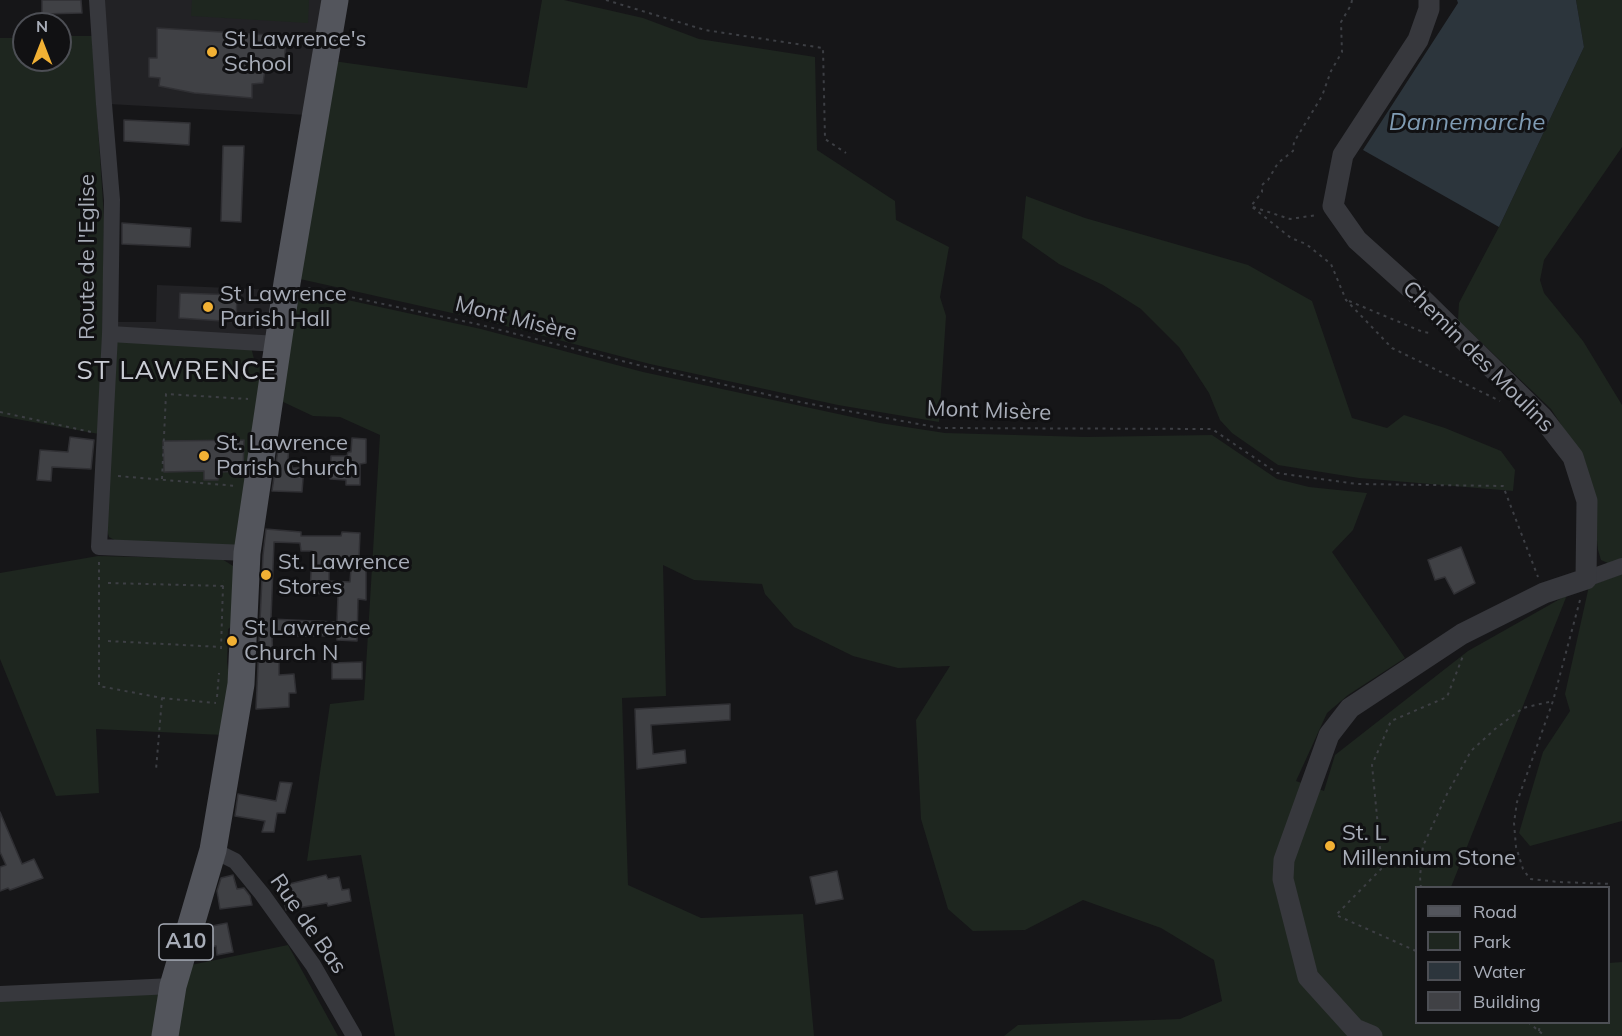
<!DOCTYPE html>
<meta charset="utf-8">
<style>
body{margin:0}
#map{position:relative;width:1622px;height:1036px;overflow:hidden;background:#161618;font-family:Mulish,sans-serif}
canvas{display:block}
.legend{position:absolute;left:1415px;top:886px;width:195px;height:138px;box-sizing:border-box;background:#111113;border:2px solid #4d4f55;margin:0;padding:8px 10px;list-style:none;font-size:18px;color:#a8adb8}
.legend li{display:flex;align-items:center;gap:12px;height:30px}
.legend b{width:30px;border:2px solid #4d4f55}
.north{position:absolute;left:12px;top:12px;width:60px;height:60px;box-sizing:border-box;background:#111113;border:2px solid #4d4f55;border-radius:50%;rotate:0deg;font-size:16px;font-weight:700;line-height:24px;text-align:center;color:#a8adb8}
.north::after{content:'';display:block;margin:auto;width:21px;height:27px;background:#f2b134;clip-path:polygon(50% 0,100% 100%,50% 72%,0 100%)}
</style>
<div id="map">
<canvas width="1622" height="1036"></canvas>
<ul class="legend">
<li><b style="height:8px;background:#53555c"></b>Road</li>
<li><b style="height:16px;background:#1e261f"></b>Park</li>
<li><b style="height:16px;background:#2c353c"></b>Water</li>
<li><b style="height:16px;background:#404145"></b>Building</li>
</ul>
<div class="north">N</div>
</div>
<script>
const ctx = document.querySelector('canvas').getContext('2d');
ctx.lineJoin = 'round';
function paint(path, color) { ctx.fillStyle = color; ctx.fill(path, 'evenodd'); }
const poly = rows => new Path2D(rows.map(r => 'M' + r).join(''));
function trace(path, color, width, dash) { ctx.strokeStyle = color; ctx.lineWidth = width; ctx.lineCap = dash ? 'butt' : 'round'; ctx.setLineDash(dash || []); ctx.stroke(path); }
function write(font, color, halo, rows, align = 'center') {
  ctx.font = font + ' Mulish,sans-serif'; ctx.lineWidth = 6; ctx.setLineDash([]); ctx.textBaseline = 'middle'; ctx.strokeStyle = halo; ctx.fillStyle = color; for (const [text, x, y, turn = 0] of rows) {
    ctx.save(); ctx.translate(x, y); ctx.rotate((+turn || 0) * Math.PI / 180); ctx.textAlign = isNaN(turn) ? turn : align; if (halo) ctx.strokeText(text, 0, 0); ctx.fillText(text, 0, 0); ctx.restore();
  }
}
paint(poly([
 [102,0,327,0,307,115,109,104],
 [157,285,279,290,273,330,264,338,115,330,115,322,156,322]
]), '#222225');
paint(poly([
 [192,0,309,0,308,23,191,16],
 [542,0,564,0,643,18,699,39,815,57,817,150,895,201,896,220,949,247,940,297,946,316,939,422,838,405,650,364,479,319,300,279,333,61,527,88],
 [1576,0,1622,0,1622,147,1544,260,1540,280,1544,293,1583,341,1622,405,1622,559,1610,564,1601,560,1598,550,1592,496,1579,452,1551,409,1458,320,1459,303,1499,227,1584,47],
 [60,36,92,36,104,218,101,411,99,434,0,416,0,38,24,38,24,60,60,60],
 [1026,196,1085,218,1248,265,1312,301,1352,418,1387,428,1404,415,1445,428,1501,451,1515,470,1513,491,1359,478,1278,465,1232,433,1220,420,1209,393,1179,347,1141,309,1103,285,1059,264,1022,238],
 [297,289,481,329,643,372,880,423,945,433,1086,437,1212,435,1277,479,1309,487,1367,493,1353,530,1332,552,1405,658,1348,695,1327,713,1296,781,1324,791,1335,755,1468,651,1567,595,1451,887,1416,888,1416,1022,1608,1022,1609,963,1622,962,1622,1036,1004,1036,1018,1025,1180,1019,1222,1001,1214,960,1161,928,1083,900,1025,930,973,931,948,909,921,819,916,720,950,666,898,668,853,656,794,627,765,594,762,584,694,580,663,565,666,696,622,698,628,885,701,918,803,914,814,1036,395,1036,361,855,307,861,330,704,364,700,380,435,340,417,313,416,279,400],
 [116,341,251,347,254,359,265,366,241,546,120,543,109,537,105,523],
 [98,556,222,559,233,566,234,625,228,629,227,662,230,684,223,735,96,729,99,793,56,796,0,659,0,573],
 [1622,574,1622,821,1530,846,1519,833,1543,752,1570,711,1565,694,1589,586],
 [288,945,338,1036,178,1036,181,1010,191,965],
 [158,994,158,1036,0,1036,0,1000]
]), '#1e261f');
paint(poly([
 [1457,0,1576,0,1584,47,1499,227,1363,150,1458,3]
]), '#2c353c');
const building = poly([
 [42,0,81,0,82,13,42,14,42,0],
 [157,28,286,36,284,69,265,70,263,83,252,84,252,98,194,93,159,86,160,78,149,77,149,58,157,58,157,28],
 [124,120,190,123,189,145,124,141,124,120],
 [223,146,244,146,241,222,221,221,223,146],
 [122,223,191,228,190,247,122,244,122,223],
 [180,293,237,295,236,322,179,318,180,293],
 [70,437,94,440,91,469,52,467,51,481,37,480,40,450,68,452,70,437],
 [352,438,366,439,366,463,360,464,360,485,346,485,346,480,330,479,331,456,347,456,348,452,351,452,352,438],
 [244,440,243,471,218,472,218,480,204,480,204,471,164,472,163,441,244,440],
 [279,443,289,443,288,460,293,460,292,468,304,467,302,492,272,491,279,443],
 [266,529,301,532,301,536,341,536,342,532,360,533,359,558,329,557,329,581,350,582,351,568,366,569,366,600,358,599,357,641,337,640,337,636,272,636,273,662,279,662,279,675,294,674,296,693,289,693,289,707,256,709,263,555,266,529],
 [274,542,300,543,301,551,312,551,310,593,338,595,337,622,271,619,274,542],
 [1461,547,1475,583,1454,594,1445,577,1435,580,1428,560,1461,547],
 [362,662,362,679,332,679,332,663,362,662],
 [730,704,730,720,651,725,653,754,685,750,686,763,637,769,635,709,730,704],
 [280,782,292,783,285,813,277,813,274,832,262,832,265,821,235,816,238,794,276,801,280,782],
 [0,812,22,864,34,859,43,878,10,890,8,888,0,891,0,867,6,865,0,852,0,812],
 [837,871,843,899,816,904,810,877,837,871],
 [233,875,237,889,244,888,250,896,252,905,220,909,217,891,221,878,233,875],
 [326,875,328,879,339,877,342,890,349,889,351,901,328,906,327,903,286,910,281,886,326,875],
 [227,923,233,952,217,955,216,946,203,949,202,942,205,935,213,934,212,926,227,923]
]);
paint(building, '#404145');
trace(building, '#303034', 1.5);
trace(poly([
 [606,0,705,30,823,48,825,139,846,153],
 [1352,0,1351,5,1341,22,1342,52,1331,71,1322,96,1294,142,1293,151,1278,163,1268,180,1262,185,1262,192,1251,206,1291,238,1306,244,1331,264,1346,300,1392,348,1500,401],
 [1253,207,1290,219,1317,215],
 [308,288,477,324,638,365,800,402,940,428,1212,429,1277,473,1357,484,1503,486,1538,577],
 [1349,301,1423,332,1430,333],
 [0,412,91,432],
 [118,476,237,486],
 [162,479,166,394,248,399],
 [99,562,99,686,162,698,156,770],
 [108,583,223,586,224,581],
 [1580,600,1553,701,1517,802,1514,823,1516,847,1523,869,1530,879,1559,882,1612,884],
 [108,641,221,647],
 [221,649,223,586],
 [217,697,219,673],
 [162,698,216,703],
 [1421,888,1420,877,1423,846,1447,794,1471,751,1495,729,1523,708,1553,701],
 [1416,951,1336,915,1382,868,1372,765,1391,721,1447,697,1463,656],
 [1528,1022,1545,1036],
 [1539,1031,1540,1022]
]), '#3d3f44', 2, [3, 4.5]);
trace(poly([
 [97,0,104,104,112,200,110,334,99,547,247,553],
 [110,334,278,344],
 [1586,579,1622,566],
 [213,850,235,861,262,894,313,965,354,1036],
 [0,994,173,986]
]), '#37383d', 16);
trace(poly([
 [1372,1036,1355,1029,1308,977,1283,879,1284,860,1329,735,1350,708,1462,634,1544,593,1586,579,1587,501,1573,457,1542,417,1417,294,1357,240,1333,206,1343,155,1418,40,1429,9,1429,0]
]), '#37383d', 21);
trace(poly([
 [165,1036,173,986,213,850,241,684,247,553,287,283,335,0]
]), '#53555c', 27);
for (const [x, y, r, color] of [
 [212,52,6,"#f2b134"],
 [208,307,6,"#f2b134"],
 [204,456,6,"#f2b134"],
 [266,575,6,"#f2b134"],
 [232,641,6,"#f2b134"],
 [1330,846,6,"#f2b134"]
]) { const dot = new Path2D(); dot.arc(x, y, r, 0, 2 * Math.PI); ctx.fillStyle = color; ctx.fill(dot); trace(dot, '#111113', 2); }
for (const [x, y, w] of [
 [186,942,54]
]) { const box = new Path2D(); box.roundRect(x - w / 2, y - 18, w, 36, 4.5); ctx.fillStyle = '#111113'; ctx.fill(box); trace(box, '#a8adb8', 1.5); }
write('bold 21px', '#a8adb8', null, [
 ["A10",186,942]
]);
write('22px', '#a8adb8', '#111113', [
 ["St Lawrence's",224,39],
 ["School",224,64],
 ["St Lawrence",220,294],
 ["Parish Hall",220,319],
 ["St. Lawrence",216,443],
 ["Parish Church",216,468],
 ["St. Lawrence",278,562],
 ["Stores",278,587],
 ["St Lawrence",244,628],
 ["Church N",244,653],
 ["St. L",1342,833],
 ["Millennium Stone",1342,858]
], 'left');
write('22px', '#a8adb8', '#111113', [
 ["Route de l'Eglise",87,257,-90],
 ["Mont Misère",516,319,14],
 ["Chemin des Moulins",1478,357,45],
 ["Mont Misère",989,411,2],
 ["Rue de Bas",308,924,55]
]);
write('italic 24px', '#7f9bb3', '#111113', [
 ["Dannemarche",1467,123]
]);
ctx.letterSpacing = '1.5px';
write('26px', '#c9ccd4', '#111113', [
 ["ST LAWRENCE",177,371]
]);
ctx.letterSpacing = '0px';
</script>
